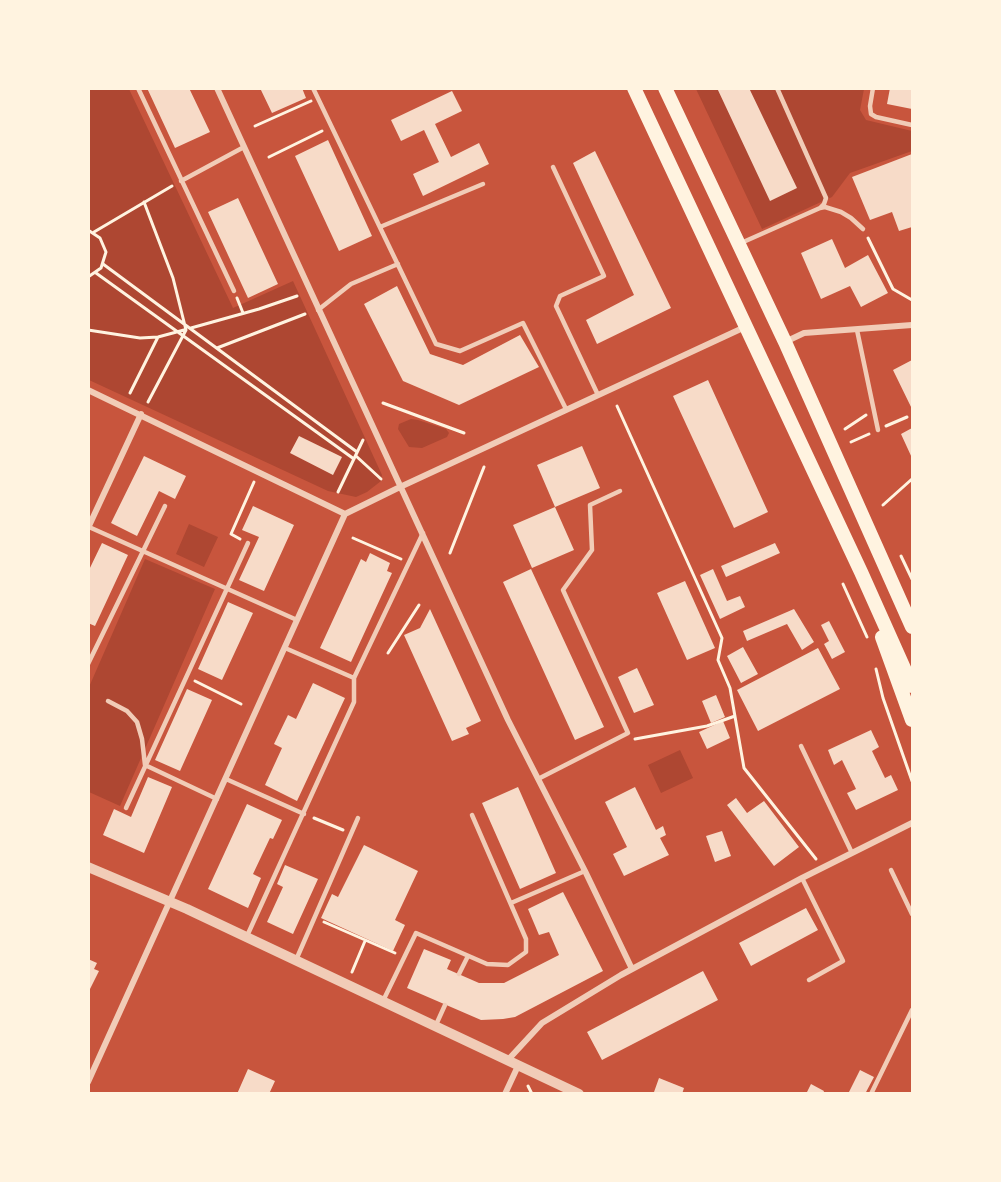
<!DOCTYPE html>
<style>
body{margin:0}
#map{position:relative;width:1001px;height:1182px;overflow:hidden;background:#c8553d;font-family:"IBM Plex Serif",serif}
canvas{display:block}
.frame{position:absolute;inset:0;border:90px solid #fff3e0;pointer-events:none}
</style>
<div id="map">
<canvas width="1001" height="1182"></canvas>
<div class="frame"></div>
</div>
<script>
const ctx = document.querySelector('canvas').getContext('2d');
ctx.lineJoin = 'round';
function paint(path, color) { ctx.fillStyle = color; ctx.fill(path, 'evenodd'); }
const poly = rows => new Path2D(rows.map(r => 'M' + r).join(''));
function trace(path, color, width, dash) { ctx.strokeStyle = color; ctx.lineWidth = width; ctx.lineCap = dash ? 'butt' : 'round'; ctx.setLineDash(dash || []); ctx.stroke(path); }
paint(poly([
 [89,89,129,89,233,308,293,281,382,475,381,481,367,492,356,497,328,491,89,380],
 [696,89,864,89,860,110,866,120,912,131,912,151,850,173,832,197,762,229],
 [411,419,418,420,446,429,449,433,447,437,422,448,409,447,398,429,399,424],
 [189,524,218,537,204,567,176,554],
 [145,559,215,589,120,806,89,792,89,687],
 [680,750,693,778,661,793,648,765]
]), '#ae4732');
paint(poly([
 [147,88,189,88,210,132,175,148],
 [260,88,302,88,306,98,272,113],
 [717,88,749,88,797,188,770,201],
 [890,88,912,88,912,109,887,104],
 [452,91,462,111,435,124,451,157,479,143,489,164,423,196,413,174,439,162,424,130,401,141,391,120],
 [328,140,372,236,339,251,295,156],
 [595,151,671,308,597,344,586,320,634,295,573,163],
 [912,154,912,227,899,231,892,212,870,220,852,177],
 [238,198,278,284,248,298,208,212],
 [832,239,845,268,868,255,888,293,861,307,850,286,821,299,801,253],
 [397,286,430,354,463,365,520,335,539,367,459,405,403,381,364,304],
 [912,360,912,409,893,370],
 [708,380,768,512,734,528,673,396],
 [912,428,912,458,901,434],
 [299,436,342,457,333,475,290,453],
 [582,446,600,488,555,507,537,465],
 [144,456,186,476,175,499,159,491,137,536,111,523],
 [253,506,294,525,264,591,239,580,259,537,242,530],
 [555,507,574,550,532,568,513,525],
 [102,543,128,555,95,626,88,623,88,572],
 [775,543,780,553,726,577,721,566],
 [370,553,390,563,387,571,392,573,351,662,320,648,361,559,366,562],
 [531,569,604,727,575,740,503,582],
 [713,569,727,601,740,596,745,607,720,619,700,575],
 [685,581,715,648,687,660,657,593],
 [228,602,253,613,222,680,198,669],
 [430,609,481,721,466,728,469,734,452,741,404,635,420,628],
 [794,609,814,642,802,650,787,624,747,641,743,631],
 [829,621,845,652,832,659,824,644,829,641,821,625],
 [743,647,758,674,741,683,727,656],
 [818,648,840,689,758,731,737,690],
 [637,668,654,705,634,713,618,677],
 [313,683,345,698,297,801,265,785,282,748,274,744,288,715,296,719],
 [187,689,212,700,180,771,155,760],
 [716,695,725,717,711,723,702,701],
 [723,721,730,738,707,749,699,732],
 [871,730,879,747,872,751,885,778,891,775,898,790,856,810,847,793,856,789,842,760,834,765,828,750],
 [148,777,172,787,144,853,103,835,114,809,131,817],
 [518,787,556,873,520,889,482,803],
 [635,787,656,830,663,826,666,835,660,838,669,855,624,876,613,854,627,847,605,802],
 [736,798,747,813,764,801,799,847,774,866,727,805],
 [247,804,282,820,273,839,270,838,253,874,261,878,248,908,208,889],
 [722,831,731,856,715,862,706,836],
 [364,845,418,871,395,920,405,925,393,951,321,918,332,894,338,897],
 [285,865,318,879,293,934,267,922,283,887,277,884],
 [563,892,603,971,515,1017,503,1019,481,1020,407,988,424,949,451,960,447,969,479,983,504,983,559,955,549,932,539,935,528,909],
 [806,908,818,930,751,966,739,943],
 [88,959,97,963,94,969,99,971,88,993],
 [703,971,718,1000,602,1060,587,1032],
 [248,1069,275,1081,269,1094,237,1094],
 [860,1070,874,1077,865,1094,852,1094,849,1092],
 [659,1078,684,1088,682,1094,658,1094,654,1092],
 [811,1084,824,1091,823,1094,806,1094]
]), '#f7dbc8');
trace(poly([
 [255,126,311,101],
 [269,157,322,131],
 [144,202,173,278,186,330,148,402],
 [88,230,100,238,106,252,101,268,88,277],
 [94,232,172,186],
 [868,238,893,289,912,300],
 [103,264,357,452],
 [96,273,354,459],
 [237,298,243,313],
 [191,328,259,309,297,296],
 [88,330,140,338,158,337,184,330],
 [217,348,305,314],
 [130,393,158,337],
 [383,403,464,433],
 [617,406,722,638,718,660,730,688,744,768,816,859],
 [886,426,907,417],
 [845,429,866,415],
 [851,442,869,434],
 [356,456,381,479],
 [338,492,363,440],
 [883,505,912,479],
 [353,538,401,559],
 [240,539,231,534,254,482],
 [450,553,484,467],
 [901,556,912,579],
 [843,584,867,637],
 [388,653,419,605],
 [876,669,883,698,912,781],
 [195,681,241,704],
 [635,739,707,726,735,716],
 [314,818,343,830],
 [324,922,395,953],
 [352,972,365,941],
 [528,1086,532,1094]
]), '#fff3e0', 3);
trace(poly([
 [138,88,234,291],
 [313,88,436,344,460,351,523,323,566,409],
 [873,88,870,106,871,114,876,117,912,125],
 [553,167,604,276,560,296,556,306,598,395],
 [181,181,244,147],
 [820,208,825,207,841,212,851,218,863,229],
 [380,227,483,184],
 [741,243,820,208,824,204,826,198,777,88],
 [318,310,351,284,398,264],
 [857,330,878,430],
 [89,527,297,620],
 [285,648,354,678],
 [88,664,165,506],
 [108,701,127,711,137,722,142,739,145,765,217,799],
 [801,746,852,853],
 [226,779,304,814],
 [538,779,628,733,563,590,592,550,590,505,620,491],
 [126,808,248,543],
 [891,870,912,914],
 [802,878,843,961,809,980],
 [511,903,585,871],
 [247,936,354,702,354,678,423,533],
 [296,960,358,818],
 [459,974,468,956],
 [383,1001,416,933,487,964,508,965,526,952,526,939,472,815],
 [435,1027,445,1005],
 [871,1094,912,1010]
]), '#f1ccb7', 4.5);
trace(poly([
 [217,88,508,720,585,871,632,969],
 [785,342,804,333,912,325],
 [88,390,345,514],
 [88,528,141,414],
 [507,1061,542,1023,621,975,802,878,912,823],
 [88,1082,345,514,400,487,745,327],
 [505,1094,518,1066]
]), '#f1ccb7', 6);
trace(poly([
 [88,867,187,909,579,1094]
]), '#f1ccb7', 10);
trace(poly([
 [634,88,861,572,912,686],
 [665,88,785,342,912,627],
 [882,637,912,720]
]), '#fff3e0', 14);
</script>
